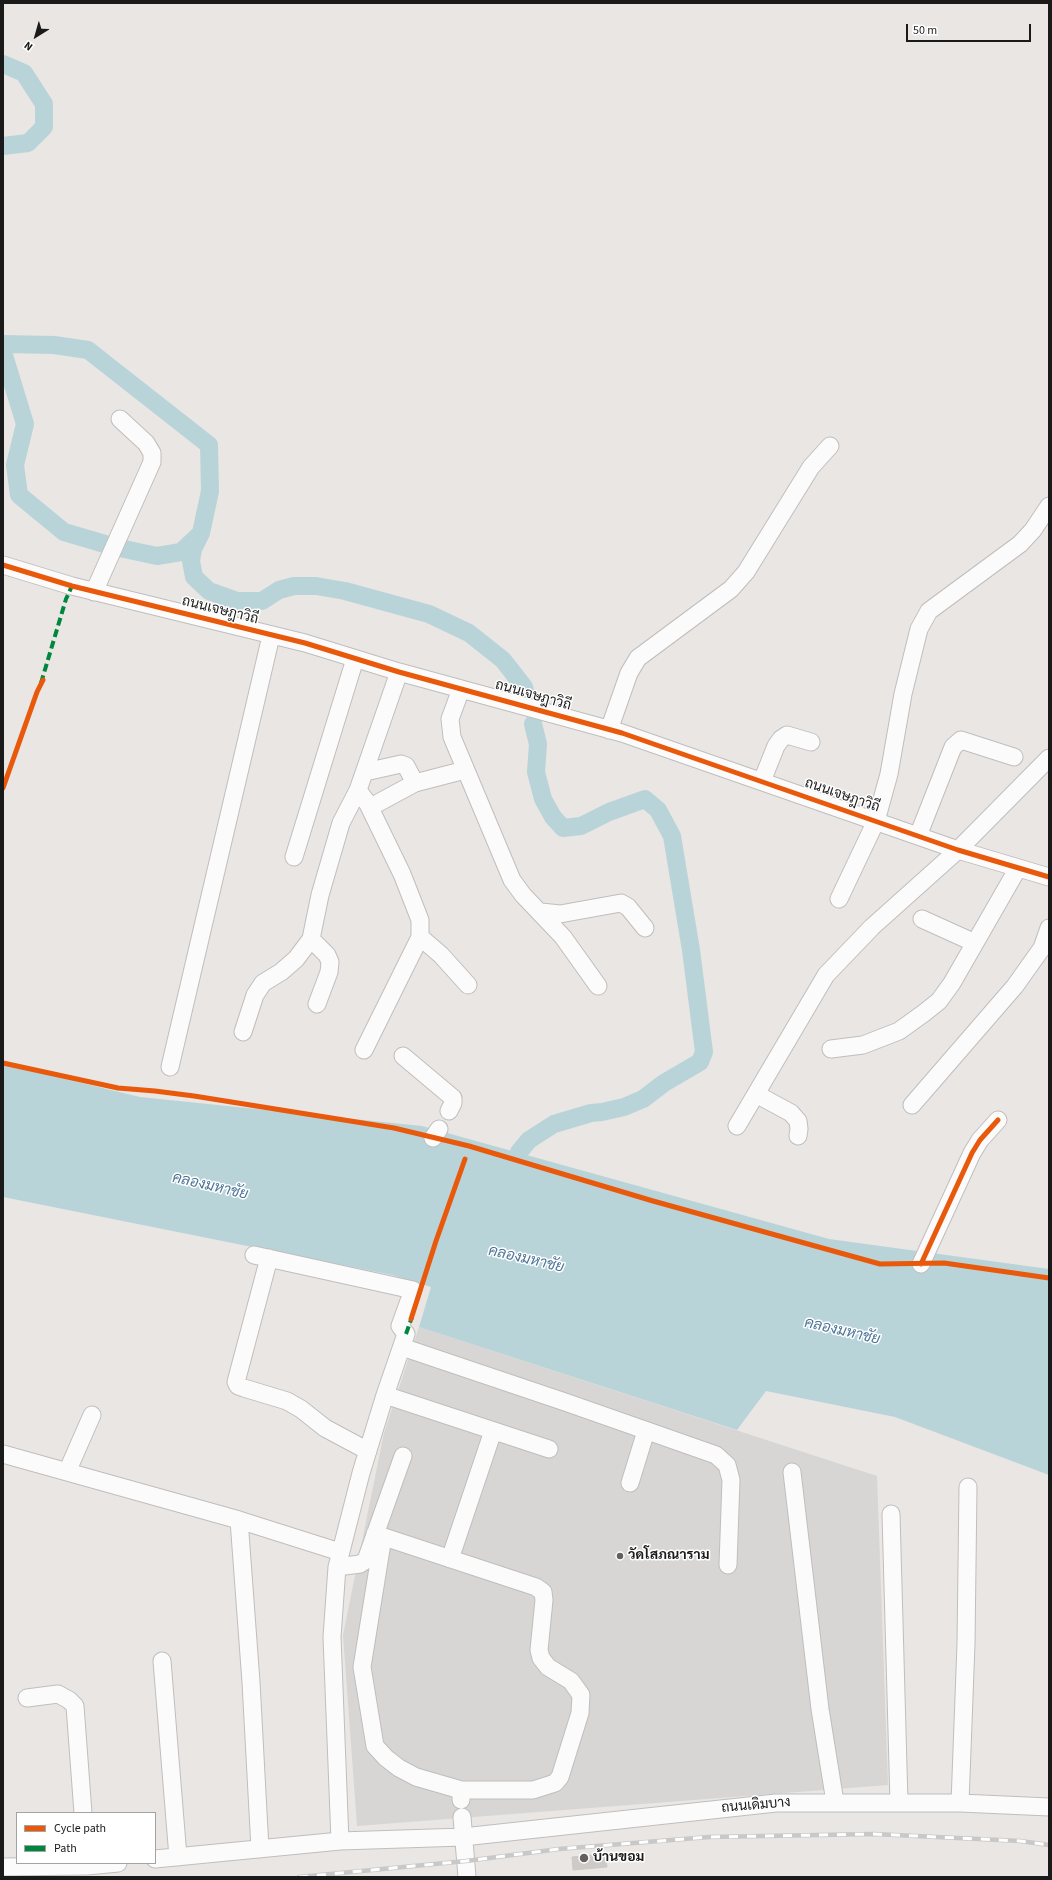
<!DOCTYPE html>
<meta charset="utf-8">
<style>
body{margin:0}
#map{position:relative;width:1052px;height:1880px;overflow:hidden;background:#e9e6e3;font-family:"Source Sans 3",sans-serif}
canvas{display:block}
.frame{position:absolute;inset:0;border:4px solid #1a1a1a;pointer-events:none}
.legend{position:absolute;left:16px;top:1812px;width:140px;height:52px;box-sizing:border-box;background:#fff;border:1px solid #a3a3a3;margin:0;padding:5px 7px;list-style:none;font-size:12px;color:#1a1a1a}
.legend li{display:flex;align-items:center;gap:8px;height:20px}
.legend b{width:20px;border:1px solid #a3a3a3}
.north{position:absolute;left:16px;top:16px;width:40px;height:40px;-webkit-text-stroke:3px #fff;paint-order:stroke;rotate:217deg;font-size:11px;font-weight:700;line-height:16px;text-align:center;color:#1a1a1a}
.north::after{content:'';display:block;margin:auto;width:14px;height:18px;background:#1a1a1a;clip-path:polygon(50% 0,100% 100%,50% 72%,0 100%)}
.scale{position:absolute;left:906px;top:24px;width:125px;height:18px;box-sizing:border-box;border:2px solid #1a1a1a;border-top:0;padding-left:5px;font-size:12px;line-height:14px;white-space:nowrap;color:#1a1a1a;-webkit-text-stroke:3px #fff;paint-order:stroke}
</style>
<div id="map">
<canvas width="1052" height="1880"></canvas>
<div class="frame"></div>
<ul class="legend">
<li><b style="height:5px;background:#e8590c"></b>Cycle path</li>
<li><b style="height:5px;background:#00873e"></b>Path</li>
</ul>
<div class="north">N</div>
<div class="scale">50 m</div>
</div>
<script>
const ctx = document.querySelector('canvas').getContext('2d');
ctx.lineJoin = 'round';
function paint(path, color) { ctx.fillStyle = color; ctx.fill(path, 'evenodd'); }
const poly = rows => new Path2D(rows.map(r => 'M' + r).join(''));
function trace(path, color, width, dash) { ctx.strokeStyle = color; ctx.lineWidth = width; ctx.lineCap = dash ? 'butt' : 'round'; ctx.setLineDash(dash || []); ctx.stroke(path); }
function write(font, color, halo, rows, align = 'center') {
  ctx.font = font + ' "Source Sans 3",Sarabun,sans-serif'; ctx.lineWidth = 3; ctx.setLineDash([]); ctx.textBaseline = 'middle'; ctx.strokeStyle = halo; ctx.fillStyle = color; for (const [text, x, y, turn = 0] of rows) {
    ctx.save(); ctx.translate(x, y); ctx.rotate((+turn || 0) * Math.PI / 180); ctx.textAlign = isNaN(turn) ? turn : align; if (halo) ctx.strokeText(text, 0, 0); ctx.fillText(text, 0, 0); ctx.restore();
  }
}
paint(poly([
 [419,1327,877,1476,888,1785,357,1826,343,1635,384,1433]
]), '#d7d6d4');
paint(poly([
 [3,1064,140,1097,422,1126,829,1239,1049,1269,1049,1475,895,1417,766,1391,737,1430,419,1327,431,1287,392,1275,3,1197]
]), '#b9d4d9');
trace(poly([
 [3,64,24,73,44,104,44,127,28,143,3,146],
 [3,344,54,345,88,350,209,445,210,491,201,533,193,549,191,561,194,577,209,591,237,601,262,601,279,590,294,586,316,586,345,591,429,614,469,633,503,660,524,687,526,695],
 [3,352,25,424,15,465,19,495,64,532,115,547,157,556,181,552,198,536],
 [519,1152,529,1140,554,1124,591,1113,602,1112,624,1107,643,1099,664,1083,700,1062,704,1052,691,950,672,836,658,810,645,799,609,812,581,826,563,828,553,817,543,799,536,772,538,744,533,724]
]), '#b9d4d9', 18);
const building = poly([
 [605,1854,607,1867,573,1870,572,1857,605,1854]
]);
paint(building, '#cecac8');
trace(building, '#ccc8c5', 1);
const minor = poly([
 [3,565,72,586,305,643,399,672,622,733,958,850,1049,877],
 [94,592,152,462,152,453,146,443,120,419],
 [399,672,358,790,368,804,402,874,420,920,420,937,441,955,468,985],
 [461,689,450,719,452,737,512,880,523,895,563,937,598,986],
 [609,730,629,673,638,658,731,589,746,572,811,467,830,446],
 [365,772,401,764,406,766,415,783,465,770],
 [762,781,776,746,781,739,787,735,811,742],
 [378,803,415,783],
 [918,836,953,747,961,740,1014,757],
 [294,857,355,659],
 [839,899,876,821,889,774,903,694,919,629,929,611,1020,544,1033,530,1049,506],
 [541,912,560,914,621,903,628,907,645,928],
 [922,919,975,943],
 [317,1004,329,972,330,962,327,955,311,939,320,895,341,823,358,790],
 [243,1032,255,995,263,983,281,972,296,959,311,939],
 [831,1049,863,1045,899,1031,924,1013,939,1001,952,983,1018,868],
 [364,1050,420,937],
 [403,1056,453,1098,453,1103,449,1111],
 [170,1067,271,636],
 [756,1094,791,1113,798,1121,799,1129,798,1136],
 [912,1105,1015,986,1042,948,1049,928],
 [737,1126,826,975,872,927,958,850,1049,758],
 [433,1138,439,1129],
 [254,1255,413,1290,400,1326,406,1334,385,1395,361,1473,337,1567,332,1637,340,1841],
 [269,1258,236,1382,238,1386,244,1388,287,1401,301,1409,325,1428,368,1451],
 [921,1264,972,1153,980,1140,998,1120],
 [402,1347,565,1402,716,1455,727,1465,731,1480,728,1565],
 [385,1395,549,1449],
 [3,1454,239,1520,340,1552],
 [67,1472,92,1415],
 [792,1472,820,1709,835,1802],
 [630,1483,646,1431],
 [891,1514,899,1803],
 [239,1520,251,1682,260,1849],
 [375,1534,536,1587,543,1592,544,1600,539,1650,541,1658,548,1667,571,1681,581,1695,580,1713,560,1777,555,1783,533,1790,461,1790],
 [383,1537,362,1667,375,1746,386,1758,399,1768,416,1777,461,1790,461,1800],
 [450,1559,493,1431],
 [337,1567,360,1564,366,1560,403,1456],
 [162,1661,178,1857],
 [27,1698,58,1694,69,1700,75,1706,83,1813],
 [960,1803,966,1644,968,1487],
 [462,1817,467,1877],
 [155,1859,340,1841,463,1837,776,1803,960,1803,1049,1807],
 [3,1867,87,1866,118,1863]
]);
trace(minor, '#c0bebd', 19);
trace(minor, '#fcfbfb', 17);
const rail = poly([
 [299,1877,466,1861,559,1849,709,1837,874,1834,1020,1841,1049,1845]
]);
trace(rail, '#c9c8c8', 4.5);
trace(rail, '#fff', 3, [9]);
trace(poly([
 [41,683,66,599,72,586],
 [406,1334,412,1317]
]), '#00873e', 4, [8, 4]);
trace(poly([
 [3,565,72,586,305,643,399,672,622,733,958,850,1049,877],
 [3,788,37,692,43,680],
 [3,1063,118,1088,155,1091,194,1096,394,1128,469,1146,653,1201,880,1264,944,1263,1049,1278],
 [921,1264,972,1153,980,1140,998,1120],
 [411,1319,436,1241,465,1159]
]), '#e8590c', 5);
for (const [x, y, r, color] of [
 [620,1556,4,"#626160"],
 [584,1858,5,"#626160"]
]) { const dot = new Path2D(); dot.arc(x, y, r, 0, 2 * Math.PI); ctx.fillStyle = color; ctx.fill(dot); trace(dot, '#fff', 1.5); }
write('14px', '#1a1a1a', '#fff', [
 ["ถนนเจษฎาวิถี",220,611,14],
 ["ถนนเจษฎาวิถี",533,696,16],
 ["ถนนเจษฎาวิถี",842,796,19],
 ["ถนนเดิมบาง",756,1806,-5]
]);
write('bold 14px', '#1a1a1a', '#fff', [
 ["วัดโสภณาราม",628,1556],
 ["บ้านขอม",593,1858]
], 'left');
write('italic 15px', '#4f7698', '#fff', [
 ["คลองมหาชัย",210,1187,13],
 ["คลองมหาชัย",526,1260,13],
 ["คลองมหาชัย",842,1332,13]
]);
</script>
